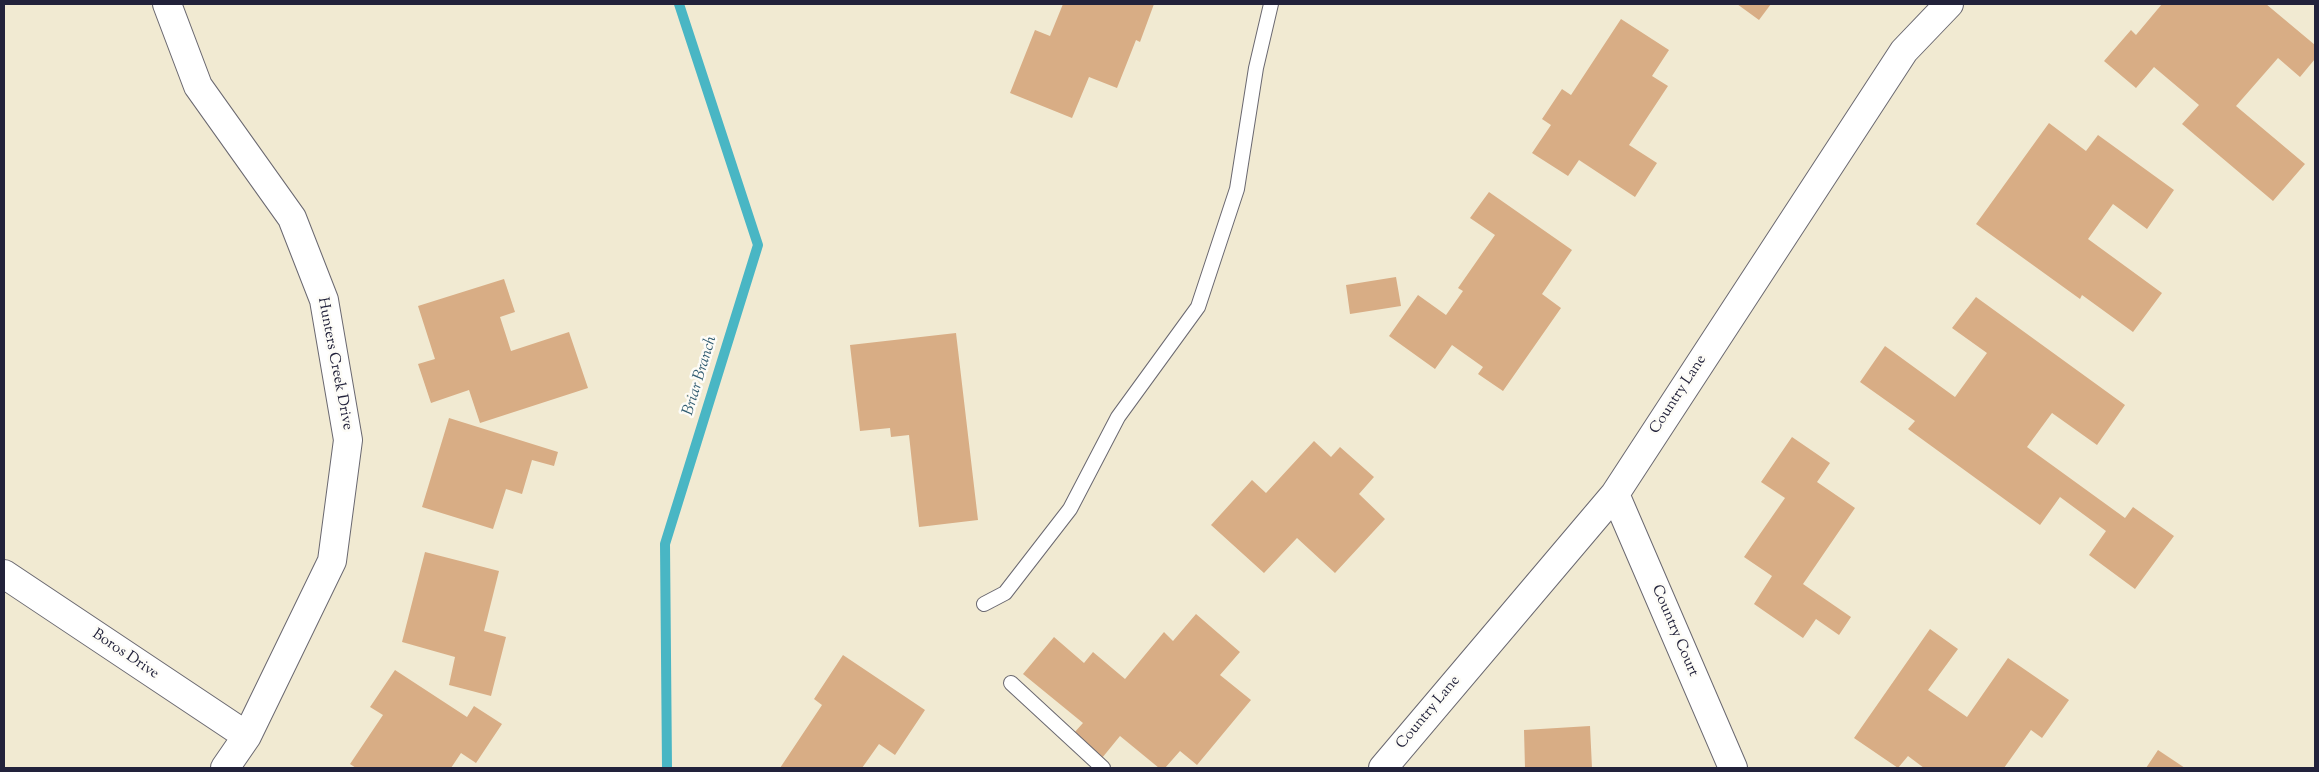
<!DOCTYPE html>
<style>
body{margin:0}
#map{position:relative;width:2319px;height:772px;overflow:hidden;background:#f1ead2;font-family:"Sorts Mill Goudy",serif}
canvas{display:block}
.frame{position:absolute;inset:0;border:5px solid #22223b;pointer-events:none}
</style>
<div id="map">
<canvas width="2319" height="772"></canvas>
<div class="frame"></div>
</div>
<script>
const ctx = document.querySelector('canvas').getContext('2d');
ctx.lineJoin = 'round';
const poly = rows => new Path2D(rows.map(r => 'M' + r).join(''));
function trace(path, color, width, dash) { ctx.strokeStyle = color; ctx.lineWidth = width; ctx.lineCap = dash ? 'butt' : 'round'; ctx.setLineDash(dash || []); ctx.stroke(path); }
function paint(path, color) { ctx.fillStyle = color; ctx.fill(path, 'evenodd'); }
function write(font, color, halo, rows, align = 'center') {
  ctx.font = font + ' "Sorts Mill Goudy",serif'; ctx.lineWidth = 5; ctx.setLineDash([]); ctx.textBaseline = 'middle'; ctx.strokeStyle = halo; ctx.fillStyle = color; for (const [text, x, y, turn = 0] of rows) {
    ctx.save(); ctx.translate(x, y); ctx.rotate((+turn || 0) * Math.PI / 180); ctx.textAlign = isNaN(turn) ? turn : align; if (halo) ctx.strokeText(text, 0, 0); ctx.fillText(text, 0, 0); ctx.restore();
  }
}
trace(poly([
 [667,768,665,544,758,245,679,4]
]), '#49b6c4', 10);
paint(poly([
 [1063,4,1154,4,1140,42,1136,40,1117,88,1089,77,1072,118,1010,93,1035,30,1050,36],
 [1737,4,1771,4,1759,20],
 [2162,4,2266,4,2315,45,2315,59,2300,77,2278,58,2236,106,2305,164,2273,201,2182,124,2199,105,2154,67,2136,88,2104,61,2131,30,2136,35],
 [1621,19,1669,50,1652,76,1668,86,1629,145,1657,163,1635,197,1579,160,1568,176,1532,153,1551,125,1542,119,1562,89,1571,95],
 [2049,123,2086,151,2098,135,2174,190,2147,229,2113,204,2088,239,2162,293,2133,332,2082,295,2080,299,1976,224],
 [1489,192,1572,250,1542,294,1561,308,1503,391,1478,374,1483,367,1452,345,1435,369,1389,336,1418,295,1446,315,1463,291,1458,288,1495,235,1470,218],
 [1396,277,1401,306,1350,314,1346,285],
 [504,279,515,312,500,317,511,351,569,332,588,388,480,423,469,390,431,403,418,364,435,359,418,306],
 [1976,297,2125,405,2097,445,2052,413,2027,447,2125,518,2133,507,2174,536,2135,589,2089,555,2106,531,2060,497,2040,525,1908,429,1915,421,1860,382,1885,346,1955,397,1987,353,1952,328],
 [956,333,978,520,919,527,909,435,891,437,890,428,860,431,850,345],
 [449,418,558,452,554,466,532,460,522,494,506,489,493,529,422,507],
 [1792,437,1830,463,1817,482,1855,508,1803,584,1851,617,1839,635,1816,619,1803,638,1754,604,1772,576,1744,557,1785,498,1761,482],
 [1314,441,1331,457,1340,447,1374,477,1359,494,1385,519,1335,573,1297,538,1264,573,1211,525,1252,480,1266,493],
 [425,552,499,571,484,631,506,637,491,696,449,685,455,657,402,642],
 [1196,614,1240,652,1220,675,1251,700,1197,765,1180,751,1165,768,1159,768,1120,736,1102,758,1073,734,1083,723,1023,674,1054,637,1084,663,1093,652,1125,679,1164,632,1173,641],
 [1930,629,1958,649,1928,690,1967,717,2008,658,2069,700,2042,738,2031,730,2004,768,1924,768,1908,756,1898,768,1854,738],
 [843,655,925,710,895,755,879,744,862,768,780,768,822,705,814,699],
 [395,670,467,717,474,706,502,724,476,763,461,753,451,768,356,768,350,764,383,715,370,707],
 [1590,726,1592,768,1525,768,1524,730],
 [2158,750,2185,768,2146,768]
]), '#d8ad85');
const service = poly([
 [984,604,1005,593,1070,509,1118,417,1198,307,1237,189,1256,68,1271,4],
 [1011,683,1103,768]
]);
const minor = poly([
 [167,4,198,86,292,218,324,300,348,440,332,561,247,736,225,768],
 [1615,494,1733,768],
 [4,574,247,736],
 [1383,768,1615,494,1904,51,1949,4]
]);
trace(service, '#6a6870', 16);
trace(minor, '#6a6870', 30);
trace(service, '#fff', 14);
trace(minor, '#fff', 28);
write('15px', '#22223b', '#fdfcf7', [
 ["Hunters Creek Drive",334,364,79],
 ["Country Lane",1679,395,-57],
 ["Country Court",1674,631,67],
 ["Boros Drive",125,655,34],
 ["Country Lane",1429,713,-50]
]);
write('italic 16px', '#325d72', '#fdfcf7', [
 ["Briar Branch",701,376,-73]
]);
</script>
